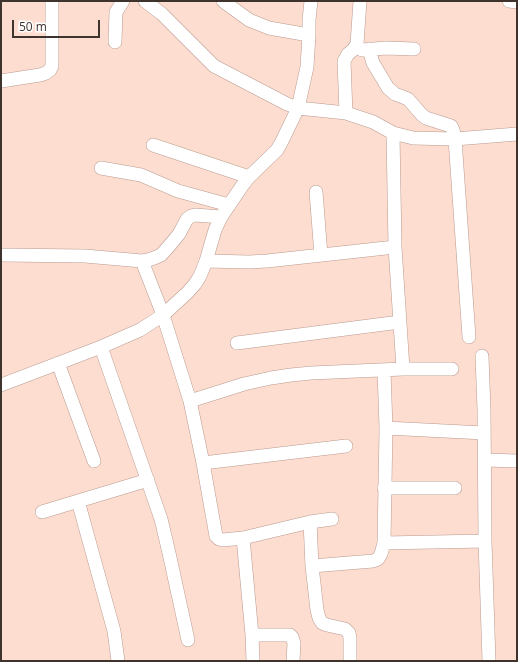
<!DOCTYPE html>
<style>
body{margin:0}
#map{position:relative;width:518px;height:662px;overflow:hidden;background:#fdddd0;font-family:"Open Sans",sans-serif}
canvas{display:block}
.frame{position:absolute;inset:0;border:2px solid #3f332e;pointer-events:none}
.scale{position:absolute;left:12px;top:20px;width:88px;height:18px;box-sizing:border-box;border:2px solid #3f332e;border-top:0;padding-left:5px;font-size:12px;line-height:14px;white-space:nowrap;color:#3f332e;-webkit-text-stroke:3px #fff;paint-order:stroke}
</style>
<div id="map">
<canvas width="518" height="662"></canvas>
<div class="frame"></div>
<div class="scale">50 m</div>
</div>
<script>
const ctx = document.querySelector('canvas').getContext('2d');
ctx.lineJoin = 'round';
const poly = rows => new Path2D(rows.map(r => 'M' + r).join(''));
function trace(path, color, width, dash) { ctx.strokeStyle = color; ctx.lineWidth = width; ctx.lineCap = dash ? 'butt' : 'round'; ctx.setLineDash(dash || []); ctx.stroke(path); }
const minor = poly([
 [145,1,162,14,214,66,287,104,298,108,346,113,373,122,393,133,413,138,455,139,517,134],
 [223,1,249,20,269,28,309,35],
 [509,1,517,2],
 [115,42,116,12,123,1],
 [369,49,373,63,388,88,395,94,408,99,422,115,426,118,451,126,453,130,455,139,469,337],
 [362,50,386,48,414,49],
 [1,81,40,75,46,73,50,70,52,66,52,1],
 [346,113,344,61,348,54,353,50,357,44,360,1],
 [393,133,395,247,403,369],
 [153,145,249,177],
 [101,168,141,175,178,191,229,205],
 [316,192,321,255],
 [1,255,85,256,142,261,148,260,154,258,161,255,170,245,179,234,187,219,191,216,195,215,221,217],
 [142,261,163,315,190,401,203,463,216,536,219,539,223,540,243,538,310,522,332,519],
 [206,261,249,262,267,261,395,247],
 [237,343,400,322],
 [101,347,161,519,169,553,188,640],
 [482,356,484,410,485,541,489,661],
 [58,363,94,461],
 [1,385,101,347,140,330,163,315,187,293,195,284,200,276,206,261,215,230,221,217,242,186,249,177,277,150,281,143,298,108,307,67,309,35,309,20,311,1],
 [190,401,244,384,271,378,291,375,311,373,403,369,452,369],
 [386,428,484,433],
 [485,460,517,461],
 [203,463,346,446],
 [384,488,455,488],
 [78,501,114,631,118,661],
 [42,512,148,480],
 [310,522,312,566,317,610,319,618,322,623,327,625,345,629,349,633,350,638,350,661],
 [243,538,252,635,253,661],
 [384,543,485,541],
 [312,566,373,561,378,559,381,554,384,543,386,428,384,370],
 [252,635,290,635,292,637,294,643,293,661]
]);
trace(minor, '#b99a8f', 14);
trace(minor, '#fff', 13);
</script>
